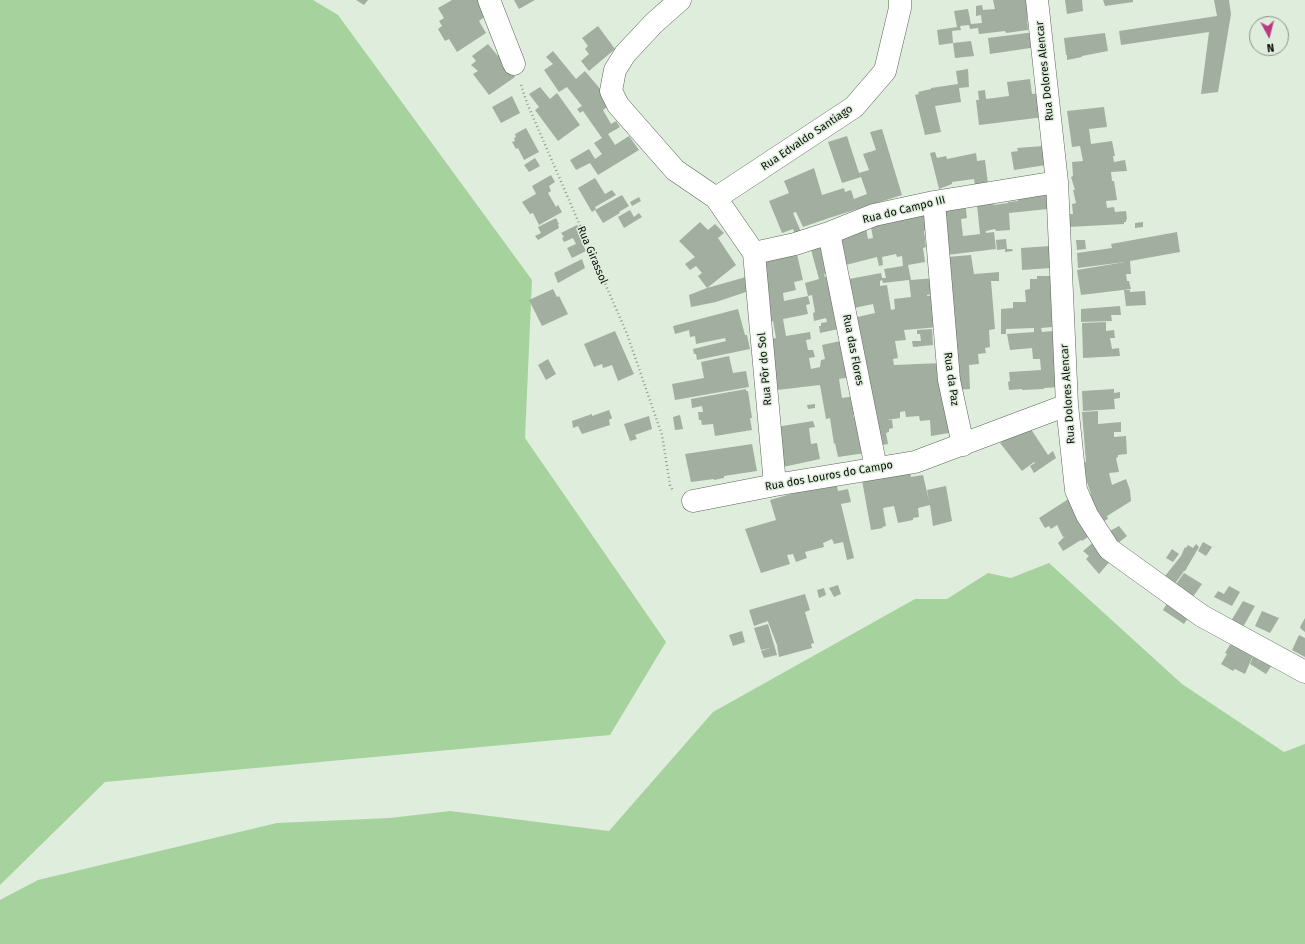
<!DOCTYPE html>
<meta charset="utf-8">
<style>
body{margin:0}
#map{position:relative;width:1305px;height:944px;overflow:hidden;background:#dfeddc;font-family:"Fira Sans",sans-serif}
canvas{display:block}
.north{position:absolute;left:1249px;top:16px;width:40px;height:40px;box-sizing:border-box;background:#dfeddc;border:1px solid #8a9488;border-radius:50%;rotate:173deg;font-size:11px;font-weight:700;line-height:16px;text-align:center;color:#0a0f09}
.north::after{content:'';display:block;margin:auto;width:14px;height:18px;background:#bb3981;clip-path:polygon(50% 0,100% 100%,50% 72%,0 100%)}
</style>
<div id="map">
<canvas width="1305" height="944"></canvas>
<div class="north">N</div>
</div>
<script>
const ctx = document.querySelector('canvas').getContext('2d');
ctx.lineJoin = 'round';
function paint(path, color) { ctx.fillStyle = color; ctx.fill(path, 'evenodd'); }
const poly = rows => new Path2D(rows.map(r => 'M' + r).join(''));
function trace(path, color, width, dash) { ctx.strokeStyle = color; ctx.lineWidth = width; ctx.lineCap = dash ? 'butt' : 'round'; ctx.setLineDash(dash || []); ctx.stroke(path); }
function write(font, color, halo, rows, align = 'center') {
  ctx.font = font + ' "Fira Sans",sans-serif'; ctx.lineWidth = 3; ctx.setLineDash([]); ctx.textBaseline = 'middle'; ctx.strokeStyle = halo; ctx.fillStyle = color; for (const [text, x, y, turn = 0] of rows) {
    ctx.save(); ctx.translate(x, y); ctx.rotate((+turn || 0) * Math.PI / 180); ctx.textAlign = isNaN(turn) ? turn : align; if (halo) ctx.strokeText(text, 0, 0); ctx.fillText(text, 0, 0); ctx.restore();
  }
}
paint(poly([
 [0,0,313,0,338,15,532,280,525,438,666,642,610,735,105,782,0,885],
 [1049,563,1182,684,1284,752,1305,744,1305,944,0,944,0,900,38,880,277,823,390,818,450,811,609,831,713,712,915,599,947,599,988,573,1011,578]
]), '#a6d29d');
paint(poly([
 [356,0,368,0,364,5],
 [452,0,480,0,487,15,479,21,486,33,457,52,449,39,445,41,438,29,442,26,439,21,444,18,438,8],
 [514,0,535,0,519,9],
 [993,0,1029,0,1032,15,1027,16,1028,30,1006,33,1005,31,979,34,978,28,970,29,969,25,960,26,961,30,952,31,953,43,971,41,974,56,955,58,953,43,939,45,937,30,957,27,954,11,968,9,971,24,982,23,981,15,976,16,976,6,982,5,983,10,995,9],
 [1065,0,1082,0,1083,11,1067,14],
 [1103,0,1133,0,1133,2,1105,6],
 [1214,0,1229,0,1231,14,1218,92,1201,94,1209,32,1121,45,1119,31,1217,16],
 [598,26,615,49,589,71,581,61,589,54,585,49,588,46,582,38],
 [1035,32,1037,47,990,54,988,38],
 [1105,33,1108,51,1082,56,1082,57,1067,60,1067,55,1066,55,1064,38],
 [488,44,498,56,503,53,507,66,515,77,489,95,473,74,478,71,471,65,476,61,472,56],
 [553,51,576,79,585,71,601,90,600,92,610,105,603,110,611,124,616,121,620,127,608,134,615,145,629,136,639,150,598,175,590,163,576,170,570,160,589,149,595,159,602,154,594,143,602,138,583,111,580,113,577,109,582,106,567,87,559,92,544,70,553,64,546,57],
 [968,69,969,87,959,88,961,102,935,106,941,132,925,135,915,95,919,94,918,92,931,89,931,88,958,84,956,71],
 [1030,79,1032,94,1041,93,1044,117,979,125,976,100,979,100,978,91,985,90,986,99,1009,96,1007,82],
 [540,87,550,99,557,93,580,125,558,141,535,110,539,107,529,94],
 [512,96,520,113,501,123,492,107],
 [1104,107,1107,127,1089,129,1091,144,1112,141,1115,156,1113,156,1114,162,1125,160,1127,171,1111,172,1112,181,1114,181,1117,200,1106,201,1107,208,1114,207,1115,212,1126,211,1127,219,1126,220,1126,222,1124,222,1124,224,1068,227,1067,214,1073,214,1072,204,1076,203,1073,190,1075,190,1071,177,1073,176,1072,162,1083,161,1080,146,1072,147,1067,111],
 [526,128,539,152,524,160,518,148,516,149,512,142,515,141,514,138,516,137,515,134],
 [882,129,902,195,829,218,803,227,796,212,793,213,801,232,795,234,793,229,782,233,769,201,789,193,784,181,814,168,822,195,844,188,845,192,851,190,854,199,867,194,861,177,842,183,828,142,847,136,859,173,869,170,863,154,876,150,870,132],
 [1044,146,1046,165,1014,170,1011,152,1018,151,1017,148],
 [935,152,937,158,946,156,947,159,976,153,977,161,985,160,988,184,975,186,974,179,952,182,952,184,939,189,930,153],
 [535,158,540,166,529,172,524,165],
 [551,175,555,182,549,186,551,191,548,193,556,207,558,205,562,212,539,225,533,213,530,214,522,202,536,194,532,186],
 [595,178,605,194,612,190,616,195,595,207,596,209,592,212,578,188],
 [1047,193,1048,209,1009,213,1010,230,996,231,995,229,986,231,986,233,994,232,996,249,947,255,943,211,965,202,967,218,961,219,963,236,980,234,977,205,993,203,994,205,1008,203,1008,202,1018,201,1017,196],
 [622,195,629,206,619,212,620,213,603,223,595,210],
 [639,197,641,201,632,206,630,202],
 [630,210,634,217,639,213,642,217,624,228,618,217],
 [927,212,927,230,924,231,926,247,923,248,925,262,908,265,911,280,935,278,937,293,927,295,927,296,937,295,939,327,904,330,906,340,895,341,898,358,893,359,894,365,941,363,950,432,949,433,931,436,930,420,920,421,919,416,906,417,905,411,900,412,900,418,887,420,892,420,893,428,889,429,889,432,886,433,888,444,877,446,853,318,875,313,873,304,854,308,849,279,881,273,882,278,886,278,884,269,903,266,902,256,897,257,896,254,882,257,883,265,879,266,877,257,842,266,839,253,844,251,839,237,866,228,868,239,873,238,871,227],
 [882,280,883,283,909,280,911,297,894,299,895,309,891,310,887,285,880,286,880,281],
 [556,218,559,224,558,224,559,228,538,240,535,236,541,233,538,227],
 [700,222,708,230,715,224,724,233,718,238,736,265,707,288,746,277,749,291,716,302,691,307,689,295,707,288,698,276,702,273,696,266,690,270,685,264,695,257,679,241],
 [1143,222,1143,227,1135,228,1135,223],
 [577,225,585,239,581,241,586,251,572,258,567,248,576,244,573,238,564,242,562,238,564,237,561,233],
 [1177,232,1180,252,1130,261,1131,274,1126,274,1127,281,1129,281,1131,289,1081,295,1077,270,1125,262,1078,268,1077,253,1112,248,1111,244],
 [1006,239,1007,249,1012,249,1013,251,1005,252,1005,249,997,250,996,240],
 [1076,240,1085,240,1086,249,1077,250],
 [823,242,830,273,824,274,825,277,831,277,843,328,820,333,819,326,821,326,821,323,827,322,826,318,814,321,813,313,815,312,812,295,808,296,805,283,819,279,810,246],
 [1050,246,1051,268,1022,270,1021,248],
 [796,250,803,280,794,282,796,290,783,293,784,301,808,296,810,304,806,305,808,314,783,319,786,336,810,332,811,339,806,340,808,350,813,350,815,357,809,358,811,369,820,367,821,360,825,359,822,345,845,340,852,377,839,379,842,398,855,396,858,414,853,415,854,418,859,417,865,453,838,457,835,443,834,444,830,418,826,419,820,385,777,390,770,339,776,338,773,321,770,322,768,305,770,304,764,260],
 [971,255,974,274,999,272,999,281,991,281,995,329,989,330,990,347,985,348,986,353,978,354,979,364,969,365,970,389,955,390,947,257],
 [582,259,585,268,558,283,554,273],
 [1037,276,1051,276,1053,327,1041,328,1042,332,1053,331,1061,387,1044,388,1044,389,1022,390,1022,389,1009,390,1008,382,1010,381,1009,372,1041,370,1040,359,1033,359,1032,348,1010,350,1007,334,1034,332,1034,328,1006,329,1006,334,1001,334,1001,309,1013,308,1013,302,1026,302,1025,290,1030,289,1030,279,1037,279],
 [553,289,557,297,559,296,568,314,542,326,529,300],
 [1124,290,1130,290,1130,292,1145,291,1146,305,1126,306],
 [1120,306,1121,315,1111,315,1112,321,1081,322,1081,309],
 [738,309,745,335,747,335,750,349,697,360,696,354,694,354,693,349,726,341,725,338,696,344,695,336,690,337,689,330,675,334,673,326],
 [1106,322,1106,331,1114,330,1115,338,1110,338,1112,349,1119,348,1120,356,1083,358,1082,323],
 [932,329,933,345,913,347,912,341,921,341,920,334,917,334,917,330],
 [615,331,634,374,618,381,612,365,603,368,602,364,594,367,584,344],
 [729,356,733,373,746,371,749,387,675,400,672,384,704,378,701,362],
 [548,359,556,374,546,380,538,365],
 [746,389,746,391,748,391,752,418,750,418,752,430,715,436,713,424,702,425,701,420,699,420,698,412,703,412,702,406,692,408,691,399],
 [1114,389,1114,393,1120,392,1120,398,1114,399,1115,409,1083,411,1082,391],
 [815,404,815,408,808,409,807,405],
 [609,410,612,418,609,420,610,425,582,434,578,426,573,428,572,421,592,414,592,416],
 [1098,411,1098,424,1121,422,1121,432,1114,432,1114,437,1126,436,1127,454,1118,455,1118,457,1116,458,1119,472,1109,473,1112,485,1126,479,1130,490,1131,501,1107,516,1108,519,1100,523,1085,496,1091,494,1086,479,1081,480,1080,463,1086,462,1082,412],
 [680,415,683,429,675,430,673,417],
 [649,416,652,429,635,435,637,439,630,441,624,424],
 [813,421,815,427,809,428,811,444,817,443,820,459,783,467,776,427],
 [1027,423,1048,455,1053,451,1056,458,1034,473,1030,466,1035,463,1034,462,1022,471,1000,443,1006,439,1004,435],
 [752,444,757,471,724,476,724,478,714,480,714,479,691,482,685,454],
 [910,472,911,477,923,475,929,501,927,490,946,486,952,521,933,526,930,505,918,508,919,517,913,518,913,520,898,523,894,506,883,508,886,526,882,527,883,528,871,530,861,475],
 [836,481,838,491,848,489,851,502,841,504,854,558,847,560,843,542,834,544,832,539,823,543,824,547,805,552,807,558,796,562,793,554,787,555,790,564,761,573,745,529,776,520,770,500],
 [1070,498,1091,535,1082,541,1081,540,1063,551,1058,543,1065,536,1063,537,1057,525,1051,529,1049,526,1045,528,1039,518],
 [1119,526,1127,536,1117,544,1108,532],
 [1096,540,1112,559,1099,574,1086,559,1089,556,1083,551],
 [1203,542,1212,547,1206,556,1198,551],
 [1196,544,1199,547,1185,571,1184,571,1174,585,1165,576,1181,556,1185,547,1186,548,1188,545,1193,548],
 [1172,549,1179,554,1173,562,1166,558],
 [1184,573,1202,584,1190,601,1180,595,1184,589,1176,584],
 [838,585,841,594,834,597,829,588],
 [1229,586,1240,592,1232,606,1214,597,1218,591,1224,594],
 [824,588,826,595,819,598,817,590],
 [805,594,810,610,805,612,814,643,811,644,812,648,779,657,777,645,767,619,768,621,754,626,749,610],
 [1169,600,1191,614,1184,624,1163,610],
 [1243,601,1255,606,1243,627,1231,621],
 [1262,611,1279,618,1270,633,1255,626],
 [1305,618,1305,632,1301,629,1300,627],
 [768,624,777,655,764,658,761,651,770,648,761,650,754,628],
 [742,631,745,642,733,646,729,635],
 [1299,635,1305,638,1305,657,1292,650],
 [1234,638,1255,651,1245,674,1235,669,1233,671,1221,664,1224,659,1227,661,1224,659,1227,654,1225,653],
 [1255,652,1261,656,1257,664,1262,656,1274,662,1266,674,1250,664]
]), '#a2afa0');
const minor = poly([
 [489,0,514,64],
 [680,0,654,23,625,54,615,70,611,91,618,105,675,170,716,198],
 [1037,0,1057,182,1067,405,1076,490,1087,515,1109,549,1202,616,1305,672],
 [934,202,949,380,963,445],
 [829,233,876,468],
 [754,253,716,198,854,107,885,71,900,8,900,0],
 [754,253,795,244,829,233,874,215,934,202,1057,182],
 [754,253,775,485],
 [693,501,775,485,915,462,1067,405]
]);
trace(minor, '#5c685a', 23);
trace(poly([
 [521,85,527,103,627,334,662,435,670,485,673,491]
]), '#909b8e', 2.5, [1, 3]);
trace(minor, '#fff', 22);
write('11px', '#0a0f09', '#dfeddc', [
 ["Rua Dolores Alencar",1045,71,-96],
 ["Rua Edvaldo Santiago",807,138,-34],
 ["Rua do Campo III",904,210,-14],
 ["Rua Girassol",592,255,67],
 ["Rua das Flores",853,350,79],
 ["Rua Pôr do Sol",765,369,-95],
 ["Rua da Paz",951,379,82],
 ["Rua Dolores Alencar",1068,394,-94],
 ["Rua dos Louros do Campo",829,476,-10]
]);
</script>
